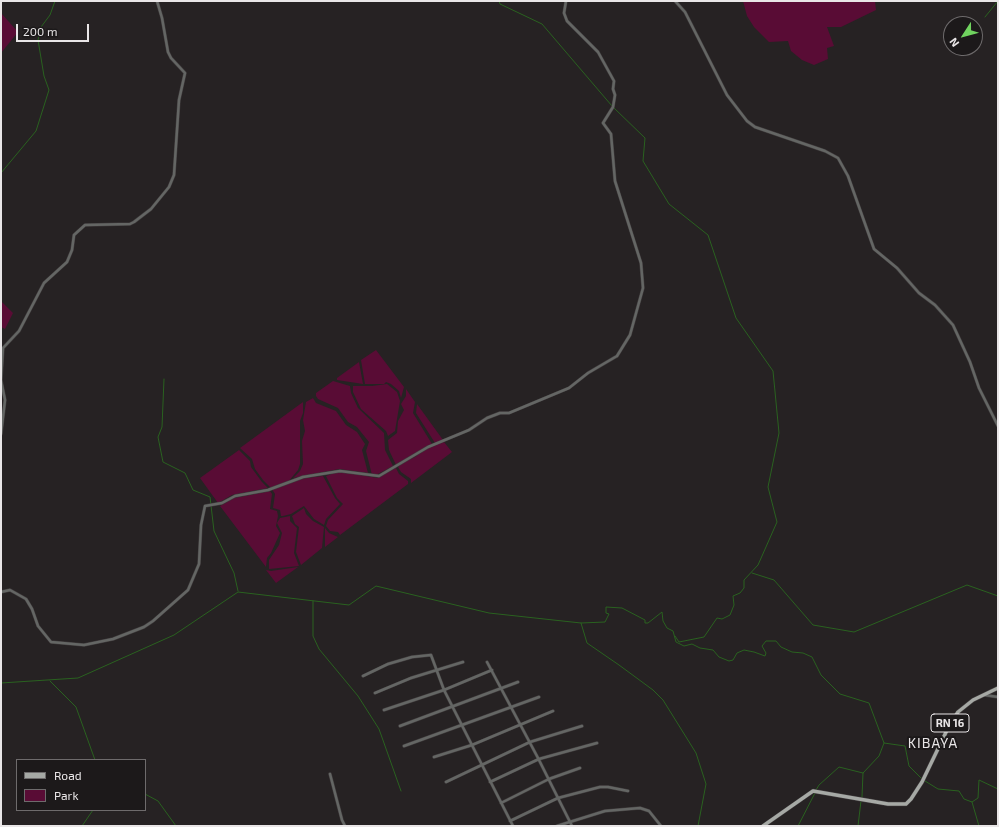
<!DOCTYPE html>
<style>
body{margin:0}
#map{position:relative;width:999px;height:827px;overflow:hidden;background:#262223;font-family:"Exo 2",sans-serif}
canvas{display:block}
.frame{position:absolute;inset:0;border:2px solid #e9e6e7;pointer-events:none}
.legend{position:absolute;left:16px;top:759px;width:130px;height:52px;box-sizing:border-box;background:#1c191a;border:1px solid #6e6b6c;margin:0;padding:5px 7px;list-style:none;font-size:12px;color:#e9e6e7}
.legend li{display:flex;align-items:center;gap:8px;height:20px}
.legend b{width:20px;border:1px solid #6e6b6c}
.north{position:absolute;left:943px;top:16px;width:40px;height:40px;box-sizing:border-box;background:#1c191a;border:1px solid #6e6b6c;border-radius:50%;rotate:234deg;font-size:11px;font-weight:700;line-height:16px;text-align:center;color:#e9e6e7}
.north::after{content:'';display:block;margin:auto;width:14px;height:18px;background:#70d35f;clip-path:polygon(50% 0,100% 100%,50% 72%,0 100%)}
.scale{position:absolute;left:16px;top:24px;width:73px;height:18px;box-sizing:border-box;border:2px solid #e9e6e7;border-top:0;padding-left:5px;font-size:12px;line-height:14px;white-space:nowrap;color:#e9e6e7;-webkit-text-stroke:3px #1c191a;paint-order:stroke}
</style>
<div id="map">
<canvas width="999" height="827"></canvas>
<div class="frame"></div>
<ul class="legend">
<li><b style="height:5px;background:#a6a9a5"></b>Road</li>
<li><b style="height:11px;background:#590c35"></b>Park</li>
</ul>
<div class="north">N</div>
<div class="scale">200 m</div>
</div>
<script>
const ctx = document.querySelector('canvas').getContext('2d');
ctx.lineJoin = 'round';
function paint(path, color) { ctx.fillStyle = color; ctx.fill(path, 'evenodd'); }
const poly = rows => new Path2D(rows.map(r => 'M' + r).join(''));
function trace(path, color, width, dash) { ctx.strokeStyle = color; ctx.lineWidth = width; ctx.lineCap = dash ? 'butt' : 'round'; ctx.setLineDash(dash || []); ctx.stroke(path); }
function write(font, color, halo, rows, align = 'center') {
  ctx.font = font + ' "Exo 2",sans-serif'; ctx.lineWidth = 4; ctx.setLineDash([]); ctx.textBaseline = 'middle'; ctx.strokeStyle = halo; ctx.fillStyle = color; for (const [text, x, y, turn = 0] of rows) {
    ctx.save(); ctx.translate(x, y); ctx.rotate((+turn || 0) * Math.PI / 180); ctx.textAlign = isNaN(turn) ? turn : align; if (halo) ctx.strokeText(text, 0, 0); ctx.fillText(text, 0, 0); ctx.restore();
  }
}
paint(poly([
 [743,1,875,1,876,10,841,27,827,27,834,46,827,48,828,59,814,65,802,60,791,51,788,41,769,42,754,27,747,16],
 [1,13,18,32,1,53],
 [1,301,13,313,5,329,1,327],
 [376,350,404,387,401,398,399,391,391,384,386,382,384,384,365,384,361,360],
 [359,362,363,384,337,380,337,378],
 [333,381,350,386,351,393,358,408,384,433,385,450,393,466,376,475,372,475,366,451,369,442,357,427,348,422,338,408,318,399,316,396,316,393],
 [387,384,397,392,400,401,395,431,388,436,386,431,361,409,353,392,353,386,372,386],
 [406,389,415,402,413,413,432,444,396,465,389,450,388,440,397,433,398,421,404,410,401,404,406,396],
 [313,398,316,403,336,411,346,425,357,432,365,444,362,450,368,473,339,469,293,478,300,471,303,464,302,441,305,431,303,420,306,402],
 [303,402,303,413,300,421,300,464,298,470,288,482,271,488,263,480,255,469,252,459,240,448],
 [417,404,443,440,435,443,416,413],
 [444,442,452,452,411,483,411,479,401,472,398,467,402,463,415,457,427,448],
 [239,450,250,461,251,467,262,482,268,488,232,495,218,503,200,478],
 [396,468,399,474,408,481,408,484,340,535,338,532,330,531,326,526,328,520,343,504,337,498,326,476,340,471,377,478],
 [323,476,335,498,340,504,326,519,324,525,314,519,304,506,291,514,283,516,281,516,280,510,273,508,275,494,272,489,299,479],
 [270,491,272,494,270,509,277,511,278,516,276,526,280,533,271,553,267,558,266,567,220,506,234,498],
 [304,508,306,514,313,521,324,527,323,537,322,548,301,565,296,552,299,527,295,524,292,516],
 [290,516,290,521,297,528,294,553,299,566,269,569,269,560,279,545,282,533,277,523,280,518],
 [325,528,329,533,338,537,325,547],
 [298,567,276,583,266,570,271,571]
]), '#590c35');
trace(poly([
 [499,1,500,4,542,24,612,106],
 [985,17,998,1],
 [614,108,645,138,643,161,669,204,708,235,736,318,773,371,779,433,768,487,777,522,758,565,744,580,744,588,740,593,733,596,734,605,730,615,722,619,717,618,704,637,679,642,675,636],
 [1,173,36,131,49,90,44,76,38,40,41,27,50,15,55,1],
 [164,379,162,427,158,437,163,462,185,473,193,490,210,497,214,531,234,573,238,591],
 [752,573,774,580,813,625,854,632,967,585,998,596],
 [313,601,313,636,319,649,358,696,379,729,401,791],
 [581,623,587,643,619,665,653,690,663,700,696,753,706,784,698,826],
 [50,681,76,707,95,760],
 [1,683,78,678,174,635,238,592,349,605,376,586,489,613,581,623,605,622,609,614,606,613,606,607,622,608,645,620,645,623,648,623,662,612,663,621,667,628,673,631,676,642,684,646,692,644,700,648,713,650,719,657,729,661,733,660,737,653,744,650,754,652,765,656,766,653,762,646,766,641,776,641,781,647,792,652,803,653,812,657,821,675,840,694,869,703,884,743,905,746,909,766,922,779],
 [925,781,938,789,959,791,964,799,972,802,978,798,979,780,998,789],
 [816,790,819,785,839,767,863,773],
 [145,794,158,801,176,826],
 [862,797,863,773,879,756,884,743],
 [972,802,979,826],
 [82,826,93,810],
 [798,826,815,793],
 [858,826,861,801]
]), '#2a6220', 1);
const minor = poly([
 [566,1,564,13,567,21,598,52,614,81,613,89,615,95,613,107,603,123,611,134,615,181,641,263,643,288,630,335,617,356],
 [675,1,685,12,727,95,747,121,755,127,825,151,838,158,848,176,874,249,897,268,919,293,935,305,953,325,970,362,979,388,998,426],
 [1,434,5,400,1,380,3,348,19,331,44,283,67,262,72,250,74,235,85,225,130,224,134,222,151,209,169,187,174,175,179,100,185,73,171,58,168,52,162,18,157,1],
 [1,592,10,590,26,599,32,609,38,626,51,642,84,645,113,639,144,627,153,621,188,590,199,564,201,525,205,506,222,503,235,496,268,490,303,477,340,471,379,476,428,447,469,430,487,418,500,413,509,413,569,388,588,373,617,356],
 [487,662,538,758,572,826],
 [363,676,388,664,412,657,431,655,444,690,513,826],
 [375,693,411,678,463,662],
 [984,695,998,697],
 [384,710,444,690,492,670],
 [400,726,518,682],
 [404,746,539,697],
 [434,757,472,745,553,711],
 [330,774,342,820,345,826],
 [446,782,530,742,582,726],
 [490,782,539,759,597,743],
 [501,803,549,779,580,768],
 [510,821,558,798,600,787,608,787,628,791],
 [557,826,605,811,640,808,649,811,661,826]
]);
const major = poly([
 [763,826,813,791,888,804,906,804,911,799,922,782,948,728,958,712,973,700,998,688]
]);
trace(minor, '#413d3e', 3.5);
trace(major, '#413d3e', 4.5);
trace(minor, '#646664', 2.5);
trace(major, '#a6a9a5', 3.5);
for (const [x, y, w] of [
 [950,723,38]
]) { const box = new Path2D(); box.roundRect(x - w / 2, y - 9, w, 18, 3); ctx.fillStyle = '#1c191a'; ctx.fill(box); trace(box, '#e9e6e7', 1); }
write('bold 11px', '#e9e6e7', null, [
 ["RN 16",950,723]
]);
ctx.letterSpacing = '1px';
write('14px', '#e9e6e7', '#1c191a', [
 ["KIBAYA",933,743]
]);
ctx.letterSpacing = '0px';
</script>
